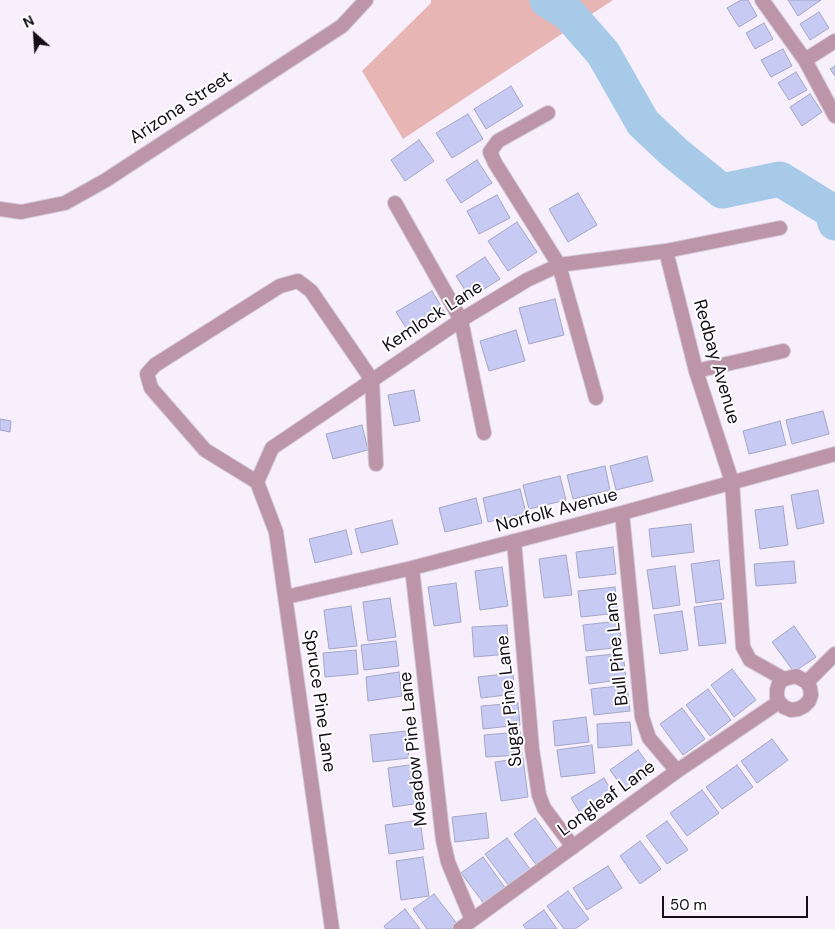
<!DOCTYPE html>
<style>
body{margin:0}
#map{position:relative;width:835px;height:929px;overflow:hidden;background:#f8effc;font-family:"DM Sans",sans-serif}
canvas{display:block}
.north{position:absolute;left:10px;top:10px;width:50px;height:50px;-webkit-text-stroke:4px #fff;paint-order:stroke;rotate:334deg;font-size:14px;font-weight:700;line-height:20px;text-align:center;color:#150e18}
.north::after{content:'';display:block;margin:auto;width:18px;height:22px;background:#150e18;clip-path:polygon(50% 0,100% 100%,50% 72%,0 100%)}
.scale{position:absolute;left:662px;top:896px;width:146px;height:22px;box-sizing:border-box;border:2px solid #150e18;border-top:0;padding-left:6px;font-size:15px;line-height:18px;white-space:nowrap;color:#150e18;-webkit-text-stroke:4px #fff;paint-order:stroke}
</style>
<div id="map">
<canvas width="835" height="929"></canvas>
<div class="north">N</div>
<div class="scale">50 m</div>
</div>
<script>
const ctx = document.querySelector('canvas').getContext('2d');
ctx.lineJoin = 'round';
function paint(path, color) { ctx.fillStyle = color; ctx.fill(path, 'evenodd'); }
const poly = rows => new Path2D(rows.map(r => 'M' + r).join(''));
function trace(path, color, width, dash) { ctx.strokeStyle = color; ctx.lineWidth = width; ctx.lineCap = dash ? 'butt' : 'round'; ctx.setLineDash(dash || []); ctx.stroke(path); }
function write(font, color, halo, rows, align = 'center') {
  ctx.font = font + ' "DM Sans",sans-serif'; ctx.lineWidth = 4; ctx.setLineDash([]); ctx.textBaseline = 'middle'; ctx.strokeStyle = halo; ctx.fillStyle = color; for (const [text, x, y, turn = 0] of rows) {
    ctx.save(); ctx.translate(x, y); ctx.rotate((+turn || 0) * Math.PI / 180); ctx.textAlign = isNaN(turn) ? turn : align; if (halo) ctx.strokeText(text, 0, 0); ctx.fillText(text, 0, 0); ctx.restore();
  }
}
paint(poly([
 [431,0,613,0,403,139,362,71,431,3]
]), '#e7b5b3');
trace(poly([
 [547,0,568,13,603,53,643,123,675,153,722,191,780,179,832,211,835,223]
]), '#a8cae9', 35);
const building = poly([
 [741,0,748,0,757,16,739,27,727,8,741,0],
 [788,0,821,0,798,16,788,0],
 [819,12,829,28,810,40,800,24,819,12],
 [764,23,773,39,755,49,746,33,764,23],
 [783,49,792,66,771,77,761,60,783,49],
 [835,66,835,76,830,69,835,66],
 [796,72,807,90,789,100,778,83,796,72],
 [511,86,523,106,486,129,474,109,511,86],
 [810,94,822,112,802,126,790,107,810,94],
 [468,114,483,139,452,158,436,133,468,114],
 [419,140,434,161,405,181,391,160,419,140],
 [477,160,492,183,461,203,446,180,477,160],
 [578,193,597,225,568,242,549,209,578,193],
 [497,195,510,218,479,234,467,211,497,195],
 [517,222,537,252,508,271,488,241,517,222],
 [485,257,500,279,470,298,456,276,485,257],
 [432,291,445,313,410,334,396,312,432,291],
 [555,299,564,335,529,344,519,308,555,299],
 [516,330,525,361,489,371,480,341,516,330],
 [414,390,420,421,394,426,388,395,414,390],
 [823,411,829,434,792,444,786,420,823,411],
 [0,419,11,421,10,432,0,430,0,419],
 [780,421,786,445,749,454,743,431,780,421],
 [362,425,368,450,333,459,326,434,362,425],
 [647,456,653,481,616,490,610,466,647,456],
 [605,466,610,490,573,499,567,475,605,466],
 [560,476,566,500,529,509,523,485,560,476],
 [520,489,526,513,488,522,483,498,520,489],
 [818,490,824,523,797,529,791,495,818,490],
 [476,498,482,523,445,532,439,508,476,498],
 [783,506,788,545,760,549,755,510,783,506],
 [392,520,398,544,361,553,355,529,392,520],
 [691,524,694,552,652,557,649,529,691,524],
 [346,530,352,554,315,563,309,539,346,530],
 [613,547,616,574,579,578,576,552,613,547],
 [566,555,572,595,544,598,539,559,566,555],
 [719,560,724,599,696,603,691,564,719,560],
 [794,561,796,583,756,586,754,564,794,561],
 [675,566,680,605,653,609,647,570,675,566],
 [502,567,508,606,480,610,475,571,502,567],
 [456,583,461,622,434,626,428,587,456,583],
 [615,587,618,613,581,617,578,591,615,587],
 [390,598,396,637,368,641,363,602,390,598],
 [721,603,726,643,699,646,694,607,721,603],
 [351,606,357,646,329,649,324,610,351,606],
 [682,611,688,650,660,654,654,615,682,611],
 [619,621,622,647,586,651,583,625,619,621],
 [507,625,509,654,474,657,472,627,507,625],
 [794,626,816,657,794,672,772,642,794,626],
 [396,641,399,666,364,670,361,645,396,641],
 [356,650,358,674,325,677,323,653,356,650],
 [623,653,626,679,589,684,586,657,623,653],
 [732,669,756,700,734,717,711,685,732,669],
 [399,672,402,696,368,701,366,677,399,672],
 [513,673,515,694,481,698,478,677,513,673],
 [627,685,630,711,594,715,591,689,627,685],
 [708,689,731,720,710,736,686,705,708,689],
 [518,703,520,725,483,729,481,706,518,703],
 [682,708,705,739,683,755,660,724,682,708],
 [586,717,589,742,555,746,553,721,586,717],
 [630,722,632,745,598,748,597,724,630,722],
 [406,731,409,758,373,762,370,735,406,731],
 [520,732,522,755,486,757,484,735,520,732],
 [772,739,788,760,757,783,741,761,772,739],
 [592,745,595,773,561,777,557,750,592,745],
 [638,750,654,772,626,792,610,770,638,750],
 [523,758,528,797,501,801,495,762,523,758],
 [415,764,421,803,393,807,388,768,415,764],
 [737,765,753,787,722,809,706,787,737,765],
 [604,778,616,799,583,818,571,798,604,778],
 [702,790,719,813,687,836,670,813,702,790],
 [486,813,489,838,455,842,452,817,486,813],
 [535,818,558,850,537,866,514,834,535,818],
 [420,820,424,849,389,854,385,825,420,820],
 [667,821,688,850,667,864,646,836,667,821],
 [507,838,530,869,509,886,485,854,507,838],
 [640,841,661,869,640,884,620,856,640,841],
 [423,857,429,896,401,900,396,861,423,857],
 [483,857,506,889,485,905,461,873,483,857],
 [608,866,622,888,587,910,573,888,608,866],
 [568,891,589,919,575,929,564,929,547,906,568,891],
 [434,894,458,925,452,929,427,929,413,909,434,894],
 [405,909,420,929,386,929,384,926,405,909],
 [544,910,557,929,526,929,523,925,544,910]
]);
paint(building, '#c7cbf4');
trace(building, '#a3a6c6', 1);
const minor = poly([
 [762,0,805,60,835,116],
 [805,60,835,41],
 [548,113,498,141,490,152,495,163,559,265,596,398],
 [395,203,461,320,484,433],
 [0,209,21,212,65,203,106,180,342,26,366,0],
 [666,251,696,371,732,482,743,647,750,660,784,679,796,676,807,682,810,688,811,695,809,701,804,706,798,709,791,710,784,707,779,702,777,697,777,690,779,683,784,679],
 [696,371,783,351],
 [257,482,272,448,461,320,527,280,559,265,666,251,780,228],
 [257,482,205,450,151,388,147,374,155,365,280,286,298,281,311,291,372,380,376,464],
 [257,482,276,532,332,929],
 [622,513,642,717,649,738,677,771],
 [514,541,532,749,539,795,544,808,573,847],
 [412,568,443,840,448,862,472,920],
 [286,597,412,568,622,513,835,454],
 [807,682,835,654],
 [460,929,677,771,779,702]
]);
trace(minor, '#d4cbd8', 16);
trace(minor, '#bc95a8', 14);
write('18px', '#150e18', '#fff', [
 ["Arizona Street",181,108,-33],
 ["Kemlock Lane",433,317,-33],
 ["Redbay Avenue",716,362,74],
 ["Norfolk Avenue",557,511,-15],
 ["Bull Pine Lane",617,649,-96],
 ["Spruce Pine Lane",319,701,82],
 ["Sugar Pine Lane",510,701,-96],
 ["Meadow Pine Lane",414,749,-96],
 ["Longleaf Lane",607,799,-36]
]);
</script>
